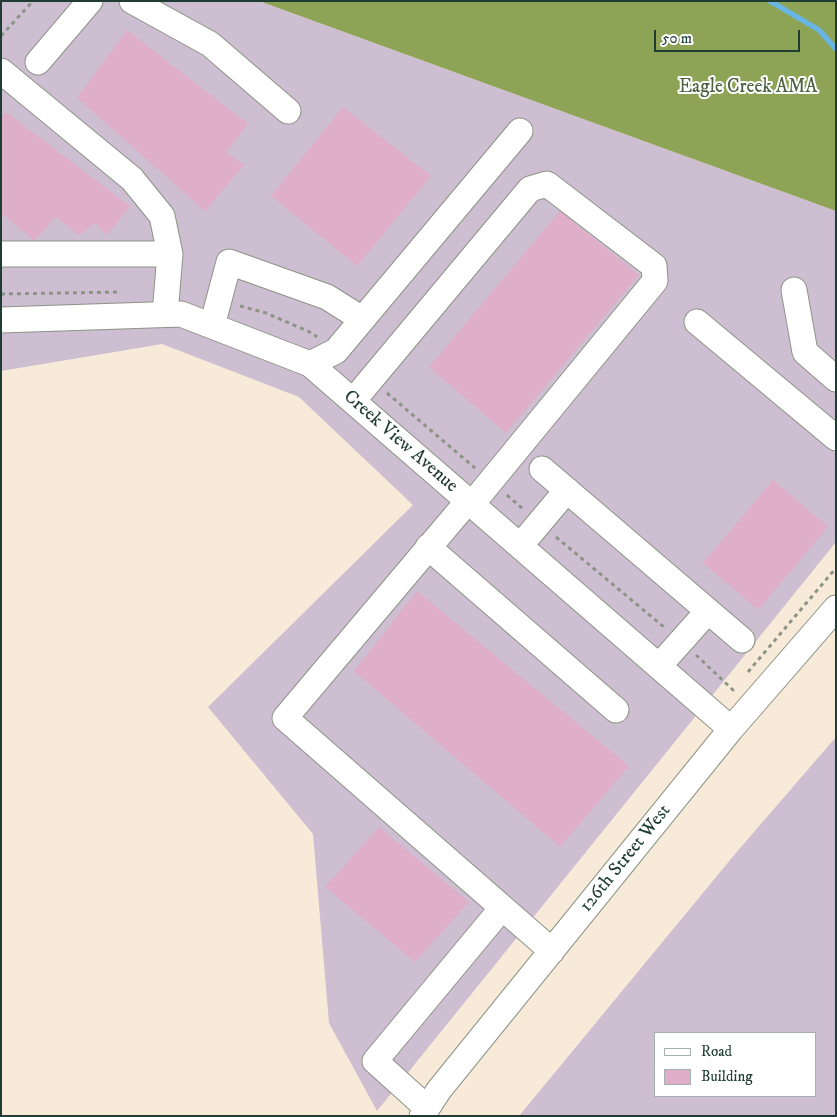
<!DOCTYPE html>
<style>
body{margin:0}
#map{position:relative;width:837px;height:1117px;overflow:hidden;background:#f8ead8;font-family:"IM FELL DW Pica",serif}
canvas{display:block}
.frame{position:absolute;inset:0;border:2px solid #1f3d34;pointer-events:none}
.legend{position:absolute;left:654px;top:1032px;width:162px;height:65px;box-sizing:border-box;background:#fff;border:1px solid #a5b1ae;margin:0;padding:6px 9px;list-style:none;font-size:15px;color:#1f3d34}
.legend li{display:flex;align-items:center;gap:10px;height:25px}
.legend b{width:25px;border:1px solid #a5b1ae}
.scale{position:absolute;left:654px;top:30px;width:146px;height:22px;box-sizing:border-box;border:2px solid #1f3d34;border-top:0;padding-left:6px;font-size:15px;line-height:18px;white-space:nowrap;color:#1f3d34;-webkit-text-stroke:4px #fff;paint-order:stroke}
</style>
<div id="map">
<canvas width="837" height="1117"></canvas>
<div class="frame"></div>
<ul class="legend">
<li><b style="height:6px;background:#fff"></b>Road</li>
<li><b style="height:14px;background:#dfafc9"></b>Building</li>
</ul>
<div class="scale">50 m</div>
</div>
<script>
const ctx = document.querySelector('canvas').getContext('2d');
ctx.lineJoin = 'round';
function paint(path, color) { ctx.fillStyle = color; ctx.fill(path, 'evenodd'); }
const poly = rows => new Path2D(rows.map(r => 'M' + r).join(''));
function trace(path, color, width, dash) { ctx.strokeStyle = color; ctx.lineWidth = width; ctx.lineCap = dash ? 'butt' : 'round'; ctx.setLineDash(dash || []); ctx.stroke(path); }
function write(font, color, halo, rows, align = 'center') {
  ctx.font = font + ' "IM FELL DW Pica",serif'; ctx.lineWidth = 4; ctx.setLineDash([]); ctx.textBaseline = 'middle'; ctx.strokeStyle = halo; ctx.fillStyle = color; for (const [text, x, y, turn = 0] of rows) {
    ctx.save(); ctx.translate(x, y); ctx.rotate((+turn || 0) * Math.PI / 180); ctx.textAlign = isNaN(turn) ? turn : align; if (halo) ctx.strokeText(text, 0, 0); ctx.fillText(text, 0, 0); ctx.restore();
  }
}
paint(poly([
 [1,1,259,1,836,211,836,542,377,1111,329,1023,313,834,208,707,413,505,299,397,162,344,1,371],
 [836,737,836,1116,519,1116,735,854],
 [656,1033,816,1033,816,1096,656,1096]
]), '#cdbed2');
paint(poly([
 [259,1,836,1,836,211]
]), '#8da456');
trace(poly([
 [770,1,819,30,836,49]
]), '#69b5e3', 5.5);
paint(poly([
 [127,30,248,124,226,152,244,165,205,211,77,98],
 [343,107,431,176,357,266,271,196],
 [6,112,130,206,107,235,95,223,79,235,56,217,34,241,4,215,1,218,1,118],
 [560,211,639,275,506,433,429,367],
 [773,480,828,527,758,610,703,563],
 [417,591,629,766,560,847,354,671],
 [379,827,469,902,415,962,325,887]
]), '#dfafc9');
const minor = poly([
 [132,1,210,44,288,111],
 [38,62,90,1],
 [1,71,132,179,162,216,170,254,165,314],
 [1,254,170,254],
 [794,290,805,352,836,379],
 [1,320,181,314,310,364,731,729],
 [697,322,836,438],
 [212,326,229,262,327,297,362,319],
 [310,364,336,351,520,131],
 [353,401,530,189,547,184,654,266,655,281,472,504],
 [542,469,742,640],
 [468,501,285,718,552,951],
 [520,546,567,490],
 [428,547,616,710],
 [659,666,708,611],
 [427,1108,375,1061,502,908],
 [422,1116,439,1090,731,729,836,608]
]);
trace(minor, '#8c9486', 27);
trace(poly([
 [1,36,33,1],
 [1,294,121,292],
 [240,306,266,313,312,333,317,337],
 [387,393,475,468],
 [507,495,523,509],
 [556,537,665,628],
 [696,655,733,690,735,689],
 [748,672,836,568]
]), '#8c9486', 3, [4, 4]);
trace(minor, '#fff', 25);
write('19px', '#4b6341', '#fff', [
 ["Eagle Creek AMA",748,88]
]);
write('19px', '#1f3d34', '#fff', [
 ["Creek View Avenue",400,442,41],
 ["126th Street West",626,859,-51]
]);
</script>
